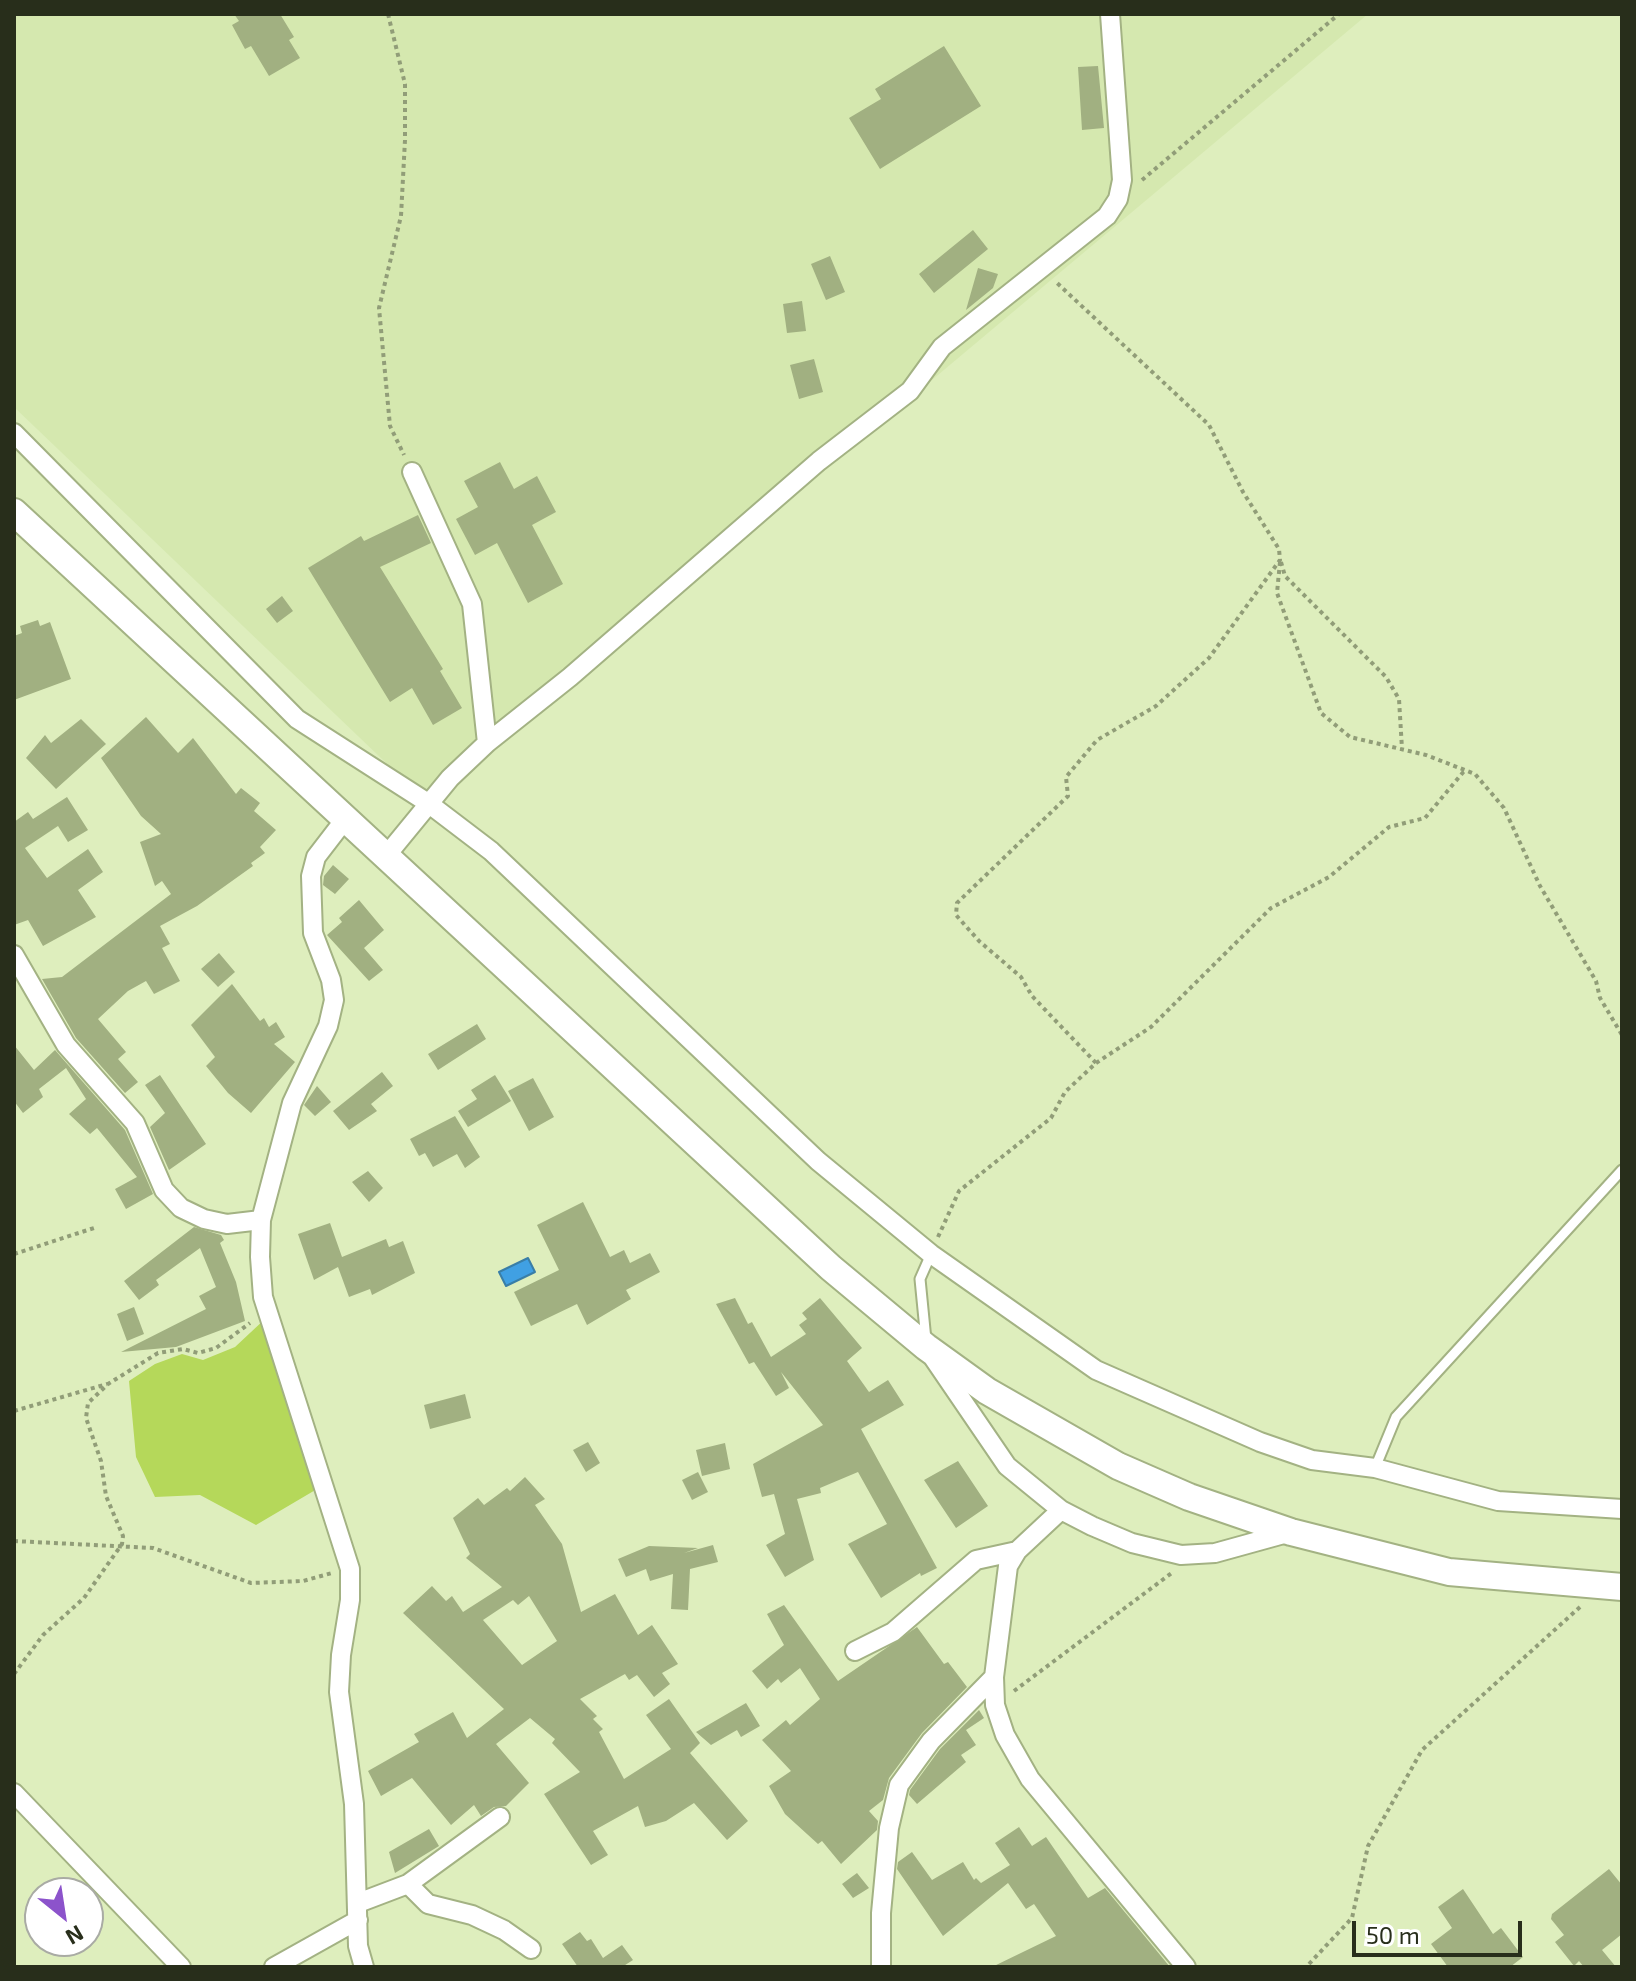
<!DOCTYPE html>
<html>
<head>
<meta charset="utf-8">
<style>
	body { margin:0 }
	#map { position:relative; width:1636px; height:1981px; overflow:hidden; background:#deeebd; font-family:"Exo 2",sans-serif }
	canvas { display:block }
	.frame { position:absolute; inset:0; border:16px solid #282e1b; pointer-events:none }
	.north { position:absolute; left:24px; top:1877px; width:80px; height:80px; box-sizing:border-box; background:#fff; border:2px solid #a9aba4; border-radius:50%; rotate:150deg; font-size:22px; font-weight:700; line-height:32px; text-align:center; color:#282e1b }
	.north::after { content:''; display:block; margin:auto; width:28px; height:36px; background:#8c53cb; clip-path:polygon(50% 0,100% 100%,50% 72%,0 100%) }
	.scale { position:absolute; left:1352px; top:1921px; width:170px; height:36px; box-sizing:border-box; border:4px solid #282e1b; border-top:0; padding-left:10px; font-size:24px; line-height:28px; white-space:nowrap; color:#282e1b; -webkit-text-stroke:6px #fff; paint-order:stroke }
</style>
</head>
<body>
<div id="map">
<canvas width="1636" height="1981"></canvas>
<div class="frame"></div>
<div class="north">N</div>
<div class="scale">50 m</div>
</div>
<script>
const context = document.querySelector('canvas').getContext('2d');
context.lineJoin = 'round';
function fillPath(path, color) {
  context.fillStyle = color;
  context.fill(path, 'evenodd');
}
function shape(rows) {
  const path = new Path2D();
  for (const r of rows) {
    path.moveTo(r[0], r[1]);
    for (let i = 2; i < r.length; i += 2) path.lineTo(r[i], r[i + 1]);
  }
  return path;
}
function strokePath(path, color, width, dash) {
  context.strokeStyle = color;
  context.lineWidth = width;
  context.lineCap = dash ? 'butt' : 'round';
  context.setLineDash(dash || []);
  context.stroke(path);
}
fillPath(shape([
	[14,14,1368,14,428,803,14,407]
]), '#d5e8af');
fillPath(shape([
	[266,1318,317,1489,256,1525,200,1495,155,1497,136,1457,129,1381,155,1364,182,1354,203,1360,235,1347]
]), '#b5d85a');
const water = shape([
	[528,1258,535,1272,506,1286,499,1272,528,1258]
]);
fillPath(water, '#40a0e3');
strokePath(water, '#397ea7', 2);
fillPath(shape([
	[234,14,280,14,294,37,289,40,300,58,269,76,251,46,245,49,232,25,239,21],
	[944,46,981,106,880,169,849,118,881,99,875,89],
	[1098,66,1104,128,1082,130,1078,67],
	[973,230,988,249,934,293,919,274],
	[830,256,845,292,826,300,811,264],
	[978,268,998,274,993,288,966,310],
	[802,301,806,331,787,333,783,304],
	[814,359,823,392,799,399,790,365],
	[500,462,514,489,537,476,556,512,532,525,563,584,528,603,497,543,475,555,456,519,478,507,464,481],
	[418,515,431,543,380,567,443,669,440,671,462,708,433,725,412,688,390,702,308,568,361,536,364,541],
	[282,596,293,611,277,623,266,609],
	[38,620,40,626,50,622,71,679,14,700,14,636,22,633,20,626],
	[146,717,178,753,193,738,236,794,241,788,260,803,254,811,276,830,260,847,265,853,251,863,253,866,197,906,160,926,170,944,162,948,180,981,154,994,146,981,128,991,98,1019,126,1052,118,1059,138,1082,125,1093,76,1038,42,979,62,977,171,894,162,881,155,886,140,842,161,834,141,816,101,758],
	[81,719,106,744,56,789,26,758,45,735,51,743],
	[67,797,88,830,68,842,58,826,25,848,47,878,88,849,103,872,78,890,96,917,43,946,28,920,14,925,14,822,28,812,33,819],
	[333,865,349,879,335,894,323,885,324,876],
	[359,900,384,930,364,948,383,970,369,981,327,935,342,922,339,918],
	[219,953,235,972,218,987,201,969],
	[232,984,260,1021,264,1018,269,1027,276,1022,285,1037,274,1044,295,1062,251,1113,228,1093,206,1066,215,1057,191,1025],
	[477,1024,486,1039,438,1070,428,1054],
	[14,1045,34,1070,55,1050,125,1130,153,1194,126,1209,115,1189,137,1177,97,1128,90,1134,69,1114,86,1099,66,1068,39,1089,43,1097,23,1113,14,1101],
	[382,1072,393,1086,371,1104,377,1111,349,1130,333,1111],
	[160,1075,206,1144,169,1170,150,1127,165,1113,145,1085],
	[495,1075,511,1101,468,1127,458,1111,477,1099,471,1090],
	[533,1078,554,1117,529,1131,508,1091],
	[317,1086,331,1102,315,1116,304,1105],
	[455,1116,480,1157,465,1168,457,1154,433,1167,425,1153,419,1156,410,1139],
	[368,1171,383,1188,369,1202,352,1182],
	[583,1202,610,1257,624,1250,630,1263,650,1253,660,1272,626,1290,631,1299,587,1325,577,1304,531,1326,514,1292,559,1270,537,1225],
	[330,1223,342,1257,386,1239,389,1247,403,1241,415,1273,372,1295,370,1289,349,1297,338,1267,314,1280,298,1234],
	[194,1227,221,1235,224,1240,220,1243,236,1282,245,1321,176,1347,121,1352,206,1309,199,1296,216,1287,200,1248,156,1280,159,1285,139,1300,124,1281],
	[735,1298,748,1324,752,1322,771,1357,806,1334,799,1325,807,1319,802,1313,820,1298,862,1348,847,1361,869,1392,888,1380,904,1405,861,1429,937,1568,921,1576,920,1573,881,1598,848,1544,887,1524,858,1472,820,1488,821,1493,797,1499,814,1560,785,1577,766,1545,785,1534,774,1494,762,1497,753,1464,823,1425,781,1372,789,1388,776,1396,754,1362,749,1364,716,1304],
	[134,1307,144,1334,127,1341,117,1314],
	[465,1394,471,1418,430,1429,424,1405],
	[588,1442,600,1463,586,1472,573,1450],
	[725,1443,730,1469,702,1476,696,1450],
	[958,1461,988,1506,956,1528,924,1480],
	[698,1472,708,1492,692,1500,682,1480],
	[525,1477,545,1499,535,1505,562,1544,581,1612,615,1594,638,1635,652,1625,678,1664,662,1673,670,1684,654,1697,637,1675,629,1680,625,1674,580,1699,597,1716,593,1719,603,1729,599,1732,624,1779,671,1749,646,1715,669,1699,700,1743,690,1753,748,1821,727,1840,694,1803,666,1821,645,1827,638,1806,593,1831,608,1855,591,1865,544,1794,580,1772,552,1743,555,1739,530,1718,496,1744,529,1783,506,1806,494,1807,481,1816,474,1805,451,1825,412,1778,381,1796,368,1771,419,1742,414,1734,453,1712,467,1738,504,1709,403,1613,432,1586,446,1601,452,1596,463,1612,502,1587,466,1558,470,1554,453,1518,478,1498,484,1505,507,1488,510,1491],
	[529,1596,557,1641,522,1665,483,1620,513,1600,518,1605],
	[713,1545,718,1562,690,1569,688,1610,671,1609,673,1574,650,1581,646,1569,626,1577,618,1559,649,1546,698,1548,684,1553],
	[784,1605,838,1681,917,1627,944,1664,948,1662,967,1687,922,1733,889,1778,883,1800,869,1811,878,1821,877,1830,841,1864,822,1841,818,1844,785,1814,769,1786,791,1771,762,1740,786,1720,790,1725,820,1699,800,1668,781,1683,778,1679,767,1689,752,1671,784,1645,767,1614],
	[746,1703,760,1726,741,1737,737,1730,711,1745,696,1732],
	[979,1710,984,1718,966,1730,976,1745,961,1755,966,1762,917,1804,909,1795,910,1790,940,1749],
	[1019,1827,1032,1846,1046,1837,1088,1898,1105,1888,1170,1967,992,1967,1056,1936,1034,1904,1026,1909,1008,1883,943,1936,897,1869,898,1862,912,1852,932,1880,963,1862,974,1880,976,1878,981,1883,1010,1865,995,1843],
	[429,1829,439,1846,395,1873,389,1852],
	[1609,1869,1622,1885,1622,1934,1602,1950,1616,1967,1584,1967,1579,1961,1574,1966,1555,1942,1564,1935,1551,1919,1552,1914],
	[857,1873,869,1888,853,1898,842,1884],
	[1463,1889,1493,1934,1501,1928,1523,1957,1510,1967,1448,1967,1431,1944,1452,1928,1438,1907],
	[580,1932,587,1941,591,1939,603,1958,622,1945,633,1960,622,1967,578,1967,562,1944]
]), '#a1b081');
const lane = shape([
	[926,1340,920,1279,931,1254],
	[1375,1468,1396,1417,1622,1170]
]);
const street = shape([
	[14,433,297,719,428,803,491,851,818,1161,931,1254,1096,1370,1260,1442,1312,1460,1375,1468,1498,1501,1622,1509],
	[412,472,472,604,487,743],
	[346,818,316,857,311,876,313,933,331,980,334,1000,328,1026,292,1103,261,1220,260,1257,263,1297,350,1569,350,1600,341,1655,339,1692,354,1804,358,1946,364,1967],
	[386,856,450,778,487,743,570,677,819,461,910,391,942,347,1107,216,1118,199,1122,180,1110,14],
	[14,955,66,1045,135,1123,164,1190,181,1208,204,1219,227,1224,261,1220],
	[934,1359,1007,1466,1061,1510,1092,1526,1132,1543,1181,1555,1215,1553,1291,1532],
	[1061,1510,1017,1551,1008,1566,994,1677,995,1705,1005,1735,1030,1779,1186,1967],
	[855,1651,893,1632,976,1560,1017,1551],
	[14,1793,181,1967],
	[408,1884,428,1904,472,1915,504,1930,531,1949],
	[358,1903,408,1884,500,1817],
	[274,1967,358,1920],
	[881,1967,881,1913,889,1828,899,1785,931,1741,994,1677]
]);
const secondary = shape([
	[14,512,831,1268,926,1347,987,1391,1118,1466,1189,1497,1291,1532,1449,1572,1622,1587]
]);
strokePath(lane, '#a3b283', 13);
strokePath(street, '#a3b283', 22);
strokePath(secondary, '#a3b283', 30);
strokePath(shape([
	[388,14,405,84,405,140,401,216,379,308,390,426,404,455],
	[1142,180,1339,14],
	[1280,562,1277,593,1321,713,1350,737,1426,755,1475,774,1504,808,1540,886,1596,981,1600,998,1622,1035],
	[1281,562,1285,576,1386,677,1399,699,1402,749],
	[1096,1063,1151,1027,1271,908,1329,877,1389,827,1425,818,1465,770],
	[938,1237,959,1191,1051,1118,1065,1092,1096,1063,1032,996,1021,977,979,941,956,915,957,903,1068,796,1066,777,1097,740,1156,706,1209,658,1280,560,1279,549,1243,492,1209,425,1056,282],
	[14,1254,94,1228],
	[14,1411,107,1384],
	[14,1541,153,1548,251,1583,303,1581,332,1573],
	[14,1674,43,1635,84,1598,122,1544,123,1536,106,1496,101,1461,86,1418,88,1403,108,1384,158,1353,183,1349,198,1353,216,1348,250,1323],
	[1014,1691,1173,1572],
	[1309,1964,1352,1918,1368,1846,1422,1750,1580,1607]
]), '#919d78', 4, [4, 4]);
strokePath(lane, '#fff', 9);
strokePath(street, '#fff', 18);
strokePath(secondary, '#fff', 26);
</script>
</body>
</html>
